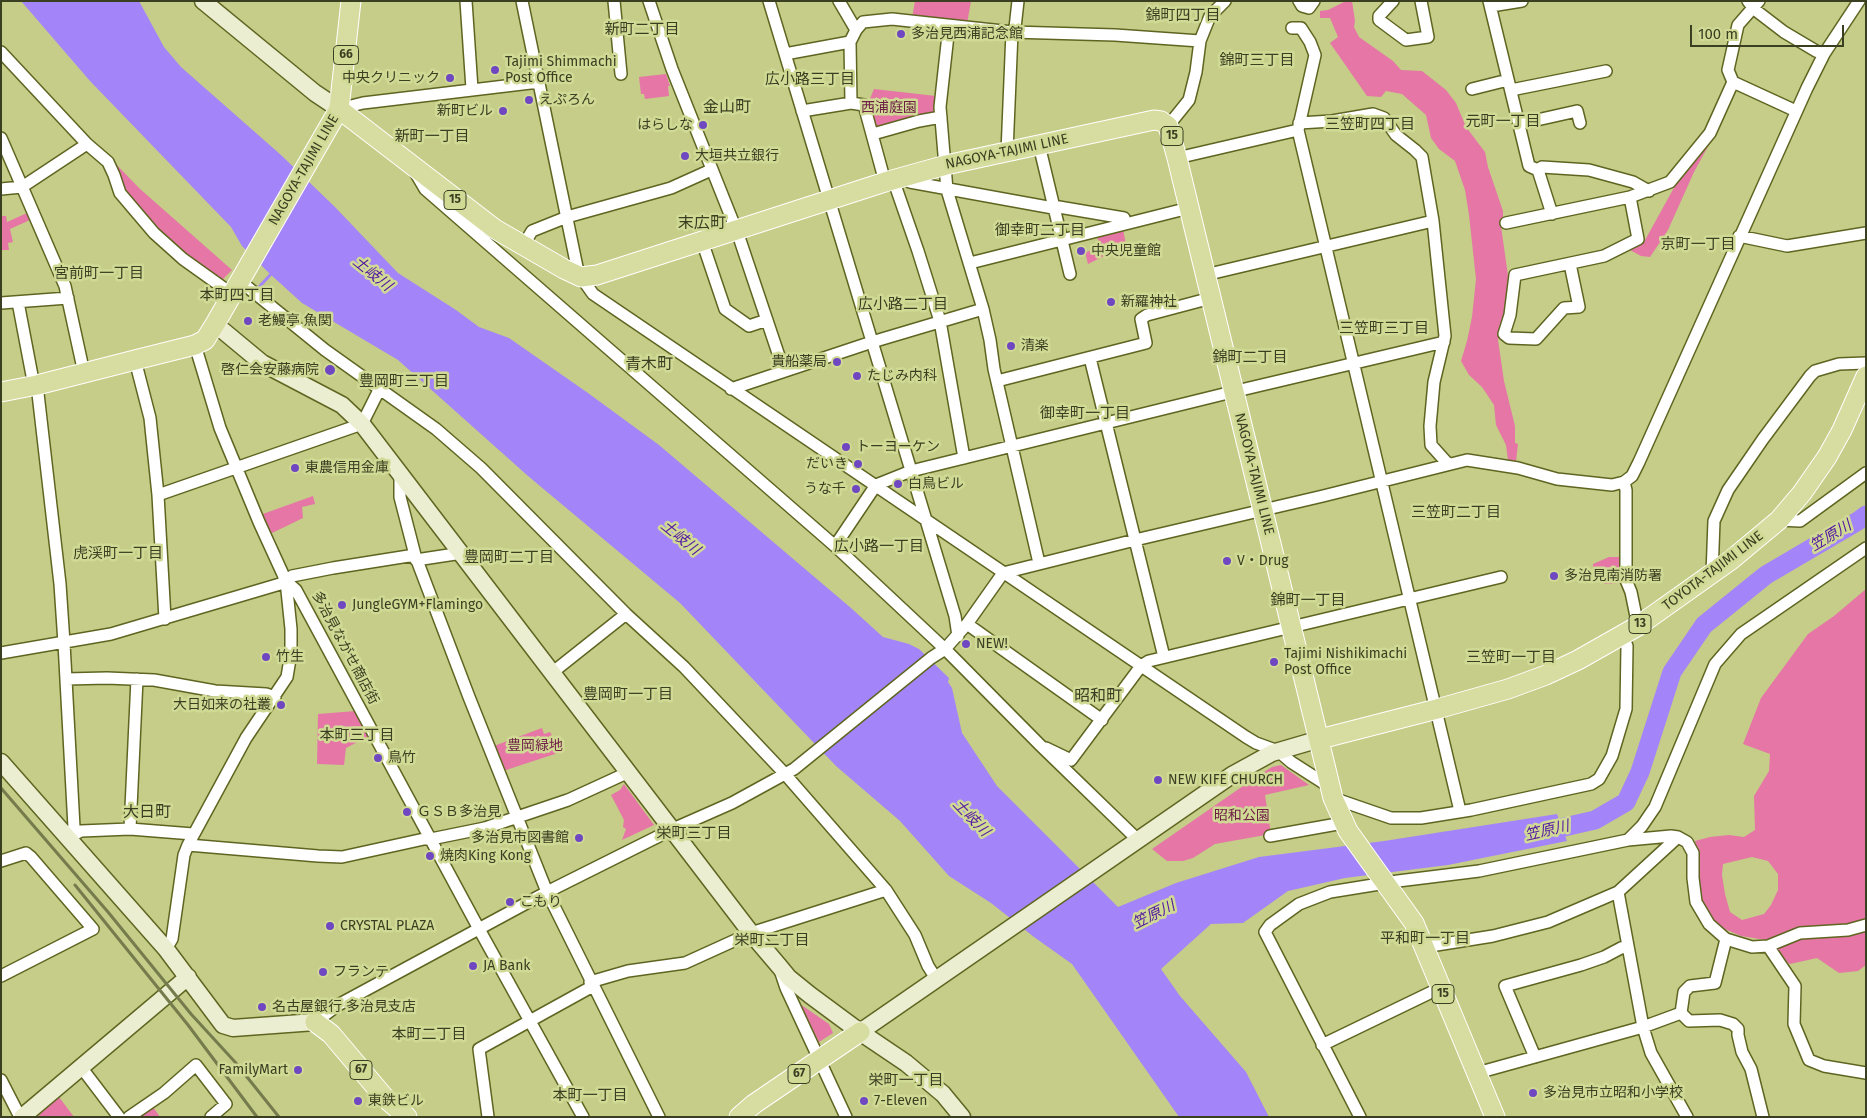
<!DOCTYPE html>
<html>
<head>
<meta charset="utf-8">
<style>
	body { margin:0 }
	#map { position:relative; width:1867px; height:1118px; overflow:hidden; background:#c5cd88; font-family:"Fira Sans",sans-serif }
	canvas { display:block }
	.frame { position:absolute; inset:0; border:2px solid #3b3f22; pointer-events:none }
	.scale { position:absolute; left:1690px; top:25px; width:154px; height:22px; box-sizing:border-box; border:2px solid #3b3f22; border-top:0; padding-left:6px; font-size:15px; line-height:18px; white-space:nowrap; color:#3b3f22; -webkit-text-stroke:4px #d1da95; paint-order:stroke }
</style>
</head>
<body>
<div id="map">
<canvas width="1867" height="1118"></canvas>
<div class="frame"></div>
<div class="scale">100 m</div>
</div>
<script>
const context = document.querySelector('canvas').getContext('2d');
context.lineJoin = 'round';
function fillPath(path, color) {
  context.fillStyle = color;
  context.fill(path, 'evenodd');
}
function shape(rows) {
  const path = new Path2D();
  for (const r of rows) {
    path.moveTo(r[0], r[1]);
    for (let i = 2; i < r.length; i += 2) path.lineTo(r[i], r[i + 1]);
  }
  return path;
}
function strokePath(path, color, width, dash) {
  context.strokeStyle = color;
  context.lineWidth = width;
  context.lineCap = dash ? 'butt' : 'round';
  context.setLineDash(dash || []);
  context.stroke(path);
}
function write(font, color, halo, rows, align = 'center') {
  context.font = font + ' "Fira Sans","Noto Sans JP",sans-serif';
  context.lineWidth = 5;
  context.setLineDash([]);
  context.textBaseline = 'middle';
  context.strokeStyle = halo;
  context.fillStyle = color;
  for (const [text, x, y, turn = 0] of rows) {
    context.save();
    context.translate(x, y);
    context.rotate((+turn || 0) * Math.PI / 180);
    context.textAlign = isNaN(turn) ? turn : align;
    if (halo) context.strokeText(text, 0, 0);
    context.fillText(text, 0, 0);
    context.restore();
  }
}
fillPath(shape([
	[915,1,971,1,967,24,912,18],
	[1346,1,1352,1,1355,21,1354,27,1359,37,1393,61,1401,70,1422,71,1446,90,1456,103,1466,127,1485,152,1488,167,1503,211,1503,218,1500,219,1508,276,1506,311,1498,340,1504,381,1515,426,1515,443,1518,444,1516,461,1508,460,1506,445,1496,425,1494,405,1482,387,1469,375,1461,361,1467,341,1472,317,1476,279,1469,215,1465,190,1455,161,1439,149,1431,138,1426,115,1402,94,1386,91,1381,97,1367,96,1330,43,1338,37,1330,18,1320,18,1320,11,1328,10],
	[666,74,670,86,668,86,669,96,645,99,644,94,641,94,639,77],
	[874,89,936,96,936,114,875,130,869,101],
	[1711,141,1694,172,1668,230,1650,257,1641,256,1630,250,1644,242,1681,175],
	[113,161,139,188,232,270,222,280,185,255,170,242,143,215,125,192],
	[27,213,30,220,10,229,13,242,8,243,9,250,1,250,1,216,6,216,7,222],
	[1123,229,1126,245,1088,264,1085,252,1100,249,1097,236],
	[313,496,315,504,302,507,303,518,270,534,260,515],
	[1609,557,1620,557,1620,583,1605,584,1593,578,1593,564],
	[1866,589,1866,965,1858,971,1839,973,1817,958,1790,964,1780,957,1772,941,1741,936,1720,927,1706,913,1696,881,1699,857,1695,841,1710,837,1729,835,1744,837,1755,830,1754,796,1769,771,1770,754,1743,744,1761,698,1808,634,1834,616],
	[1752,857,1768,861,1778,874,1778,890,1771,905,1764,914,1742,920,1730,912,1725,894,1722,875,1723,864],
	[356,711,369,736,346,748,344,765,317,764,318,714],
	[542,728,544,734,550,732,561,752,503,771,494,746],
	[1281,765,1309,785,1265,795,1271,834,1215,844,1193,858,1183,861,1167,861,1152,849,1256,777,1272,767],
	[624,784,654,825,622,840,626,829,623,827,624,820,611,795,620,790],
	[800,1004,829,1024,833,1033,819,1042],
	[59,1097,74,1117,38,1117,41,1113],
	[153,1107,160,1117,139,1117]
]), '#e576a6');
fillPath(shape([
	[21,1,139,1,164,47,181,67,281,155,335,207,398,273,456,310,479,327,509,338,588,393,659,445,851,608,883,637,909,644,919,649,949,678,948,682,952,688,962,733,997,786,1118,907,1176,883,1259,857,1384,841,1557,814,1567,841,1448,865,1345,878,1288,891,1243,923,1211,924,1161,969,1180,996,1246,1072,1269,1117,1179,1117,1072,964,1034,937,991,903,949,876,900,821,836,766,680,603,528,476,398,360,302,303,270,274,242,246,231,227,90,81]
]), '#a485f9');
strokePath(shape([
	[259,287,272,273]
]), '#a485f9', 3);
strokePath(shape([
	[1538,833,1595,820,1626,802,1640,772,1672,672,1704,625,1766,575,1858,521,1866,515]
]), '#a485f9', 19);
const street = shape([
	[466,1,472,89],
	[522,1,577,267,581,277,593,294,1246,737,1256,743,1278,751,1291,762,1330,787],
	[614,1,621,74],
	[649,1,672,69,739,237,784,371],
	[769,1,955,616,958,636],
	[839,1,856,30],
	[1299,1,1302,6,1309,8,1314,1],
	[1393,1,1379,16,1379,20,1406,40,1428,37,1421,1],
	[1489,1,1529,166,1538,170,1552,214],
	[1748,1,1754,9,1784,32,1816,51,1824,54],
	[1491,6,1522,1],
	[949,26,940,107,947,190,983,309,990,340,994,369,1039,563],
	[1292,28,1301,28,1310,42,1315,55,1298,130,1460,811],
	[850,42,851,103],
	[1,52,87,144,108,162,114,175,120,193,154,233,183,259,232,294],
	[785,54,850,42,856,30,863,22,892,19,1012,32,1115,35,1200,41],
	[1733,82,1796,111],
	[1472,89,1508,80],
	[1511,90,1606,71],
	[339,109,363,103,539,82],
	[802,111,851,103,864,105,885,182],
	[1299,123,1332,121,1373,114,1384,118,1396,135,1415,150,1422,157,1433,221,1445,336,1434,382,1430,426,1431,445,1448,464],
	[1519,124,1577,111,1580,123],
	[1168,126,1189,100,1196,72,1200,41,1210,16,1225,1],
	[873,134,919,121,941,117],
	[1,138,65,286,84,373],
	[1039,145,1070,274],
	[1007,152,1012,32,1015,28,1018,1],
	[1177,158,1298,130],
	[1538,170,1542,167,1589,170,1633,182,1649,191],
	[415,172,425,189,835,546,945,649,1040,745,1138,840],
	[893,179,918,251,940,321,964,458],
	[910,182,1053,208],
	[1,189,22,187,87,144],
	[1053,206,1124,218],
	[1506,223,1630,197,1670,182,1710,133,1733,82,1728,70,1738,25,1759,1],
	[1739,236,1787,246,1866,233],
	[702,241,725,309,749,326,767,320],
	[523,246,532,231,567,217,671,188,711,170],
	[970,263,1189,208],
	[1570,264,1579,307,1564,308,1536,339,1509,338,1504,334,1510,315,1515,275,1604,256,1638,239,1630,197],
	[1205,275,1433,221],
	[240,281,325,350,436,429,481,468,626,614,684,667,785,774,886,890,915,935,928,966,937,980],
	[18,302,34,386],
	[1,303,68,298],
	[195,345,220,428,259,522,286,581,296,590,479,929,583,1117],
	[1090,358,1164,657],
	[135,360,150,418,158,495,165,619],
	[997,381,1146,343,1141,319,1147,315,1211,298],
	[37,385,60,584,64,643,74,827,67,838],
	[731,389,872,342,983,309],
	[400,472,400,497,415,555,469,697,547,892,659,1117],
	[1624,482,1626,490,1626,580,1631,592,1638,626],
	[158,495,362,424,380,388],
	[1779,520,1800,521,1866,473],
	[835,546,876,485,911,471,1228,393,1444,342],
	[416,560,462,553],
	[1712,574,1714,521,1728,490,1763,439,1810,376,1815,371,1839,364,1866,363],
	[967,624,1102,720],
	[1,653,111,634,280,584,292,576,333,568,415,555],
	[553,672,626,614],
	[66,679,107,678,154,680,215,691,266,694,275,697],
	[1046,748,1071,760,1141,666,1149,661,1501,577],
	[1333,798,1391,818,1421,818,1471,810,1591,784,1599,779,1612,756,1626,709,1627,646,1622,635],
	[130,829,137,679],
	[1270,836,1343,823],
	[69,837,81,831,130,829,193,834],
	[1628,840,1671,836,1678,837,1687,842,1693,853,1693,878,1696,902,1709,924,1726,939,1752,947,1768,946,1800,933,1848,930,1866,925],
	[188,845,318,856,342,857,424,839,431,839,485,828,568,800,629,772],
	[1,861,26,853,31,857,93,929,1,976],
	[1618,892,1643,1027,1651,1053,1687,1117],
	[1768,946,1795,986,1794,1024,1809,1060,1824,1066,1866,1073],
	[1424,947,1493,936,1548,922,1618,892,1678,837],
	[166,949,172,939,184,855,188,845,246,738,287,677,291,653,291,629,286,581],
	[780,970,786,988,846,1117],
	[590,982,628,971,685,963,751,933,886,890],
	[1681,1013,1684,992,1690,986,1715,983,1726,939],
	[315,1022,338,1005,547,892,673,829,732,803,794,769,931,658,945,649,967,624,1003,573,1135,540,1323,496,1467,460,1518,468,1557,479,1612,485,1624,482,1632,476,1639,462,1807,88,1824,54,1859,1],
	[1322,1045,1440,988],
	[1535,1057,1505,986,1581,965,1604,957,1621,948,1627,947],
	[81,1067,119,1117],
	[1477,1073,1643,1027,1681,1013,1689,1021,1720,1020,1733,1024,1738,1029,1738,1035,1742,1052,1751,1069,1763,1117],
	[1,1080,20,1117],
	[129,1117,164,1093,196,1065,226,1104,211,1117],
	[488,1117,479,1049,593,986],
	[1360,1117,1265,932,1270,925,1299,904,1330,892,1398,881,1479,871,1628,840,1642,826,1655,807,1715,664,1741,634,1866,548]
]);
const secondary = shape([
	[203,1,315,93,339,109],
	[215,324,262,363,342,405,362,424,751,933,779,966,789,978,810,995,860,1032,906,1063,943,1094,962,1117],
	[1,762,166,949,223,1025,233,1028,315,1022],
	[860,1032,1232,775,1272,753,1320,739],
	[22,1117,188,977]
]);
const primary = shape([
	[339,109,495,229,564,269,581,277,597,275,885,182,946,165,1154,120,1161,121,1168,126,1177,158,1333,798,1348,831,1414,923,1495,1117],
	[1,392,37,385,135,360,195,345,205,340,215,324,339,109,351,1],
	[1320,739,1437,709,1508,689,1546,675,1578,660,1638,626,1731,560,1779,520,1802,493,1827,457,1842,430,1866,376],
	[315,1022,331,1034,385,1098,407,1117],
	[739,1117,754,1104,860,1032]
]);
strokePath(street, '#5f6521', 14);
strokePath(secondary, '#5f6521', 19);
strokePath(primary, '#fff', 21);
strokePath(street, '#fff', 11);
strokePath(secondary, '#ebeed0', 16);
strokePath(primary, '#d7dda0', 19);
strokePath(shape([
	[1,788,108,912,191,1014,235,1062,279,1117],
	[75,885,188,1025,257,1117]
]), '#767b4d', 3);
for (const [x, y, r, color] of [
	[901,34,5,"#6f48c1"],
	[495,70,5,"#6f48c1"],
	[450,78,5,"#6f48c1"],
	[529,100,5,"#6f48c1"],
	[503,111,5,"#6f48c1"],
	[703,125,5,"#6f48c1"],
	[685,156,5,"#6f48c1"],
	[1081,251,5,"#6f48c1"],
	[1111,302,5,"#6f48c1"],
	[248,321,5,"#6f48c1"],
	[1011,346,5,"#6f48c1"],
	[837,362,5,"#6f48c1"],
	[330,370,6,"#6f48c1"],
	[857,376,5,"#6f48c1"],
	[846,447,5,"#6f48c1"],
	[858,464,5,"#6f48c1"],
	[295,468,5,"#6f48c1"],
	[898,484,5,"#6f48c1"],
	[856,489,5,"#6f48c1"],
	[1227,561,5,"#6f48c1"],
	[1554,576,5,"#6f48c1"],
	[342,605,5,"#6f48c1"],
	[966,644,5,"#6f48c1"],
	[266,657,5,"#6f48c1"],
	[1274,662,5,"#6f48c1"],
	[281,705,5,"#6f48c1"],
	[378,758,5,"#6f48c1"],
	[1158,780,5,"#6f48c1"],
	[407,812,5,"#6f48c1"],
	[579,838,5,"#6f48c1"],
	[430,856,5,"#6f48c1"],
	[510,902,5,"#6f48c1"],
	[330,926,5,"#6f48c1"],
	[473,966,5,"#6f48c1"],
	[323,972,5,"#6f48c1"],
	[262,1007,5,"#6f48c1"],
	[298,1070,5,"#6f48c1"],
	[1533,1093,5,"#6f48c1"],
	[358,1101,5,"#6f48c1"],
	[864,1101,5,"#6f48c1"]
]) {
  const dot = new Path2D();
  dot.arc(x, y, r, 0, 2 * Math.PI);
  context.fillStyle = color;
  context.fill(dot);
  strokePath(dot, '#d1da95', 2);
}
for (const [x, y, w] of [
	[346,55,25],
	[1172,136,22],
	[455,200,22],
	[1640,624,22],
	[1443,994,22],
	[361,1070,22],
	[799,1074,22]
]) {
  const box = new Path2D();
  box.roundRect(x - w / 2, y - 9.5, w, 19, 4);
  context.fillStyle = '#d1da95';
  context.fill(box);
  strokePath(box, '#3b3f22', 1);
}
write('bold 12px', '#3b3f22', null, [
	["66",346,55],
	["15",1172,136],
	["15",455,200],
	["13",1640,624],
	["15",1443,994],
	["67",361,1070],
	["67",799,1074]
]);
write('14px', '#3b3f22', '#d1da95', [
	["多治見西浦記念館",911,34],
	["Tajimi Shimmachi",505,62],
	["Post Office",505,78],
	["中央クリニック",440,78,"right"],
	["えぷろん",539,100],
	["新町ビル",493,111,"right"],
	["はらしな",693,125,"right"],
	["大垣共立銀行",695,156],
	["中央児童館",1091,251],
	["新羅神社",1121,302],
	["老鰻亭 魚関",258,321],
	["清楽",1021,346],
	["貴船薬局",827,362,"right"],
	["啓仁会安藤病院",319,370,"right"],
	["たじみ内科",867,376],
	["トーヨーケン",856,447],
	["だいき",848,464,"right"],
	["東農信用金庫",305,468],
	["白鳥ビル",908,484],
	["うな千",846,489,"right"],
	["V・Drug",1237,561],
	["多治見南消防署",1564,576],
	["JungleGYM+Flamingo",352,605],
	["NEW!",976,644],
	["Tajimi Nishikimachi",1284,654],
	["Post Office",1284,670],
	["竹生",276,657],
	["大日如来の社叢",271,705,"right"],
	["鳥竹",388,758],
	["NEW KIFE CHURCH",1168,780],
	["ＧＳＢ多治見",417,812],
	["多治見市図書館",569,838,"right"],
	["焼肉King Kong",440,856],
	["こもり",520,902],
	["CRYSTAL PLAZA",340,926],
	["JA Bank",483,966],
	["フランテ",333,972],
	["名古屋銀行 多治見支店",272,1007],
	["FamilyMart",288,1070,"right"],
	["多治見市立昭和小学校",1543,1093],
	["東鉄ビル",368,1101],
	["7-Eleven",874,1101]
], 'left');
write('14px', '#6d1e45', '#d1da95', [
	["西浦庭園",889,108],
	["豊岡緑地",535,746],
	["昭和公園",1242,816]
]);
write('14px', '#3b3f22', '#d1da95', [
	["NAGOYA-TAJIMI LINE",1007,152,-12],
	["NAGOYA-TAJIMI LINE",304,170,-60],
	["NAGOYA-TAJIMI LINE",1254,474,76],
	["TOYOTA-TAJIMI LINE",1713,571,-37],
	["多治見ながせ商店街",345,648,62]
]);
write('15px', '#3b3f22', '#d1da95', [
	["錦町四丁目",1183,16],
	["新町二丁目",642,30],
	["錦町三丁目",1257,61],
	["広小路三丁目",810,80],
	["元町一丁目",1503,122],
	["三笠町四丁目",1370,125],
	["新町一丁目",432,137],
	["御幸町二丁目",1040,231],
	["京町一丁目",1698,245],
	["宮前町一丁目",99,274],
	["本町四丁目",237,296],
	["広小路二丁目",903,305],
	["三笠町三丁目",1384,329],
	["錦町二丁目",1250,358],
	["豊岡町三丁目",404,382],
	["御幸町一丁目",1085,414],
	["三笠町二丁目",1456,513],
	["広小路一丁目",879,547],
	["虎渓町一丁目",118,554],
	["豊岡町二丁目",509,558],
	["錦町一丁目",1308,601],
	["三笠町一丁目",1511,658],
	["豊岡町一丁目",628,695],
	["本町三丁目",357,736],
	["栄町三丁目",694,834],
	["平和町一丁目",1425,939],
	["栄町二丁目",772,941],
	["本町二丁目",429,1035],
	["栄町一丁目",906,1081],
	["本町一丁目",590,1096]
]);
write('italic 15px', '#5217a2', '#d1da95', [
	["土岐川",372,274,39],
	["笠原川",1831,536,-31],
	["土岐川",680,538,39],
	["土岐川",971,818,46],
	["笠原川",1547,831,-13],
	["笠原川",1154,915,-26]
]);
write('16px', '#3b3f22', '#d1da95', [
	["金山町",727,108],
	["末広町",702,224],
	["青木町",649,365],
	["昭和町",1098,697],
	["大日町",147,813]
]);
</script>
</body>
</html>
